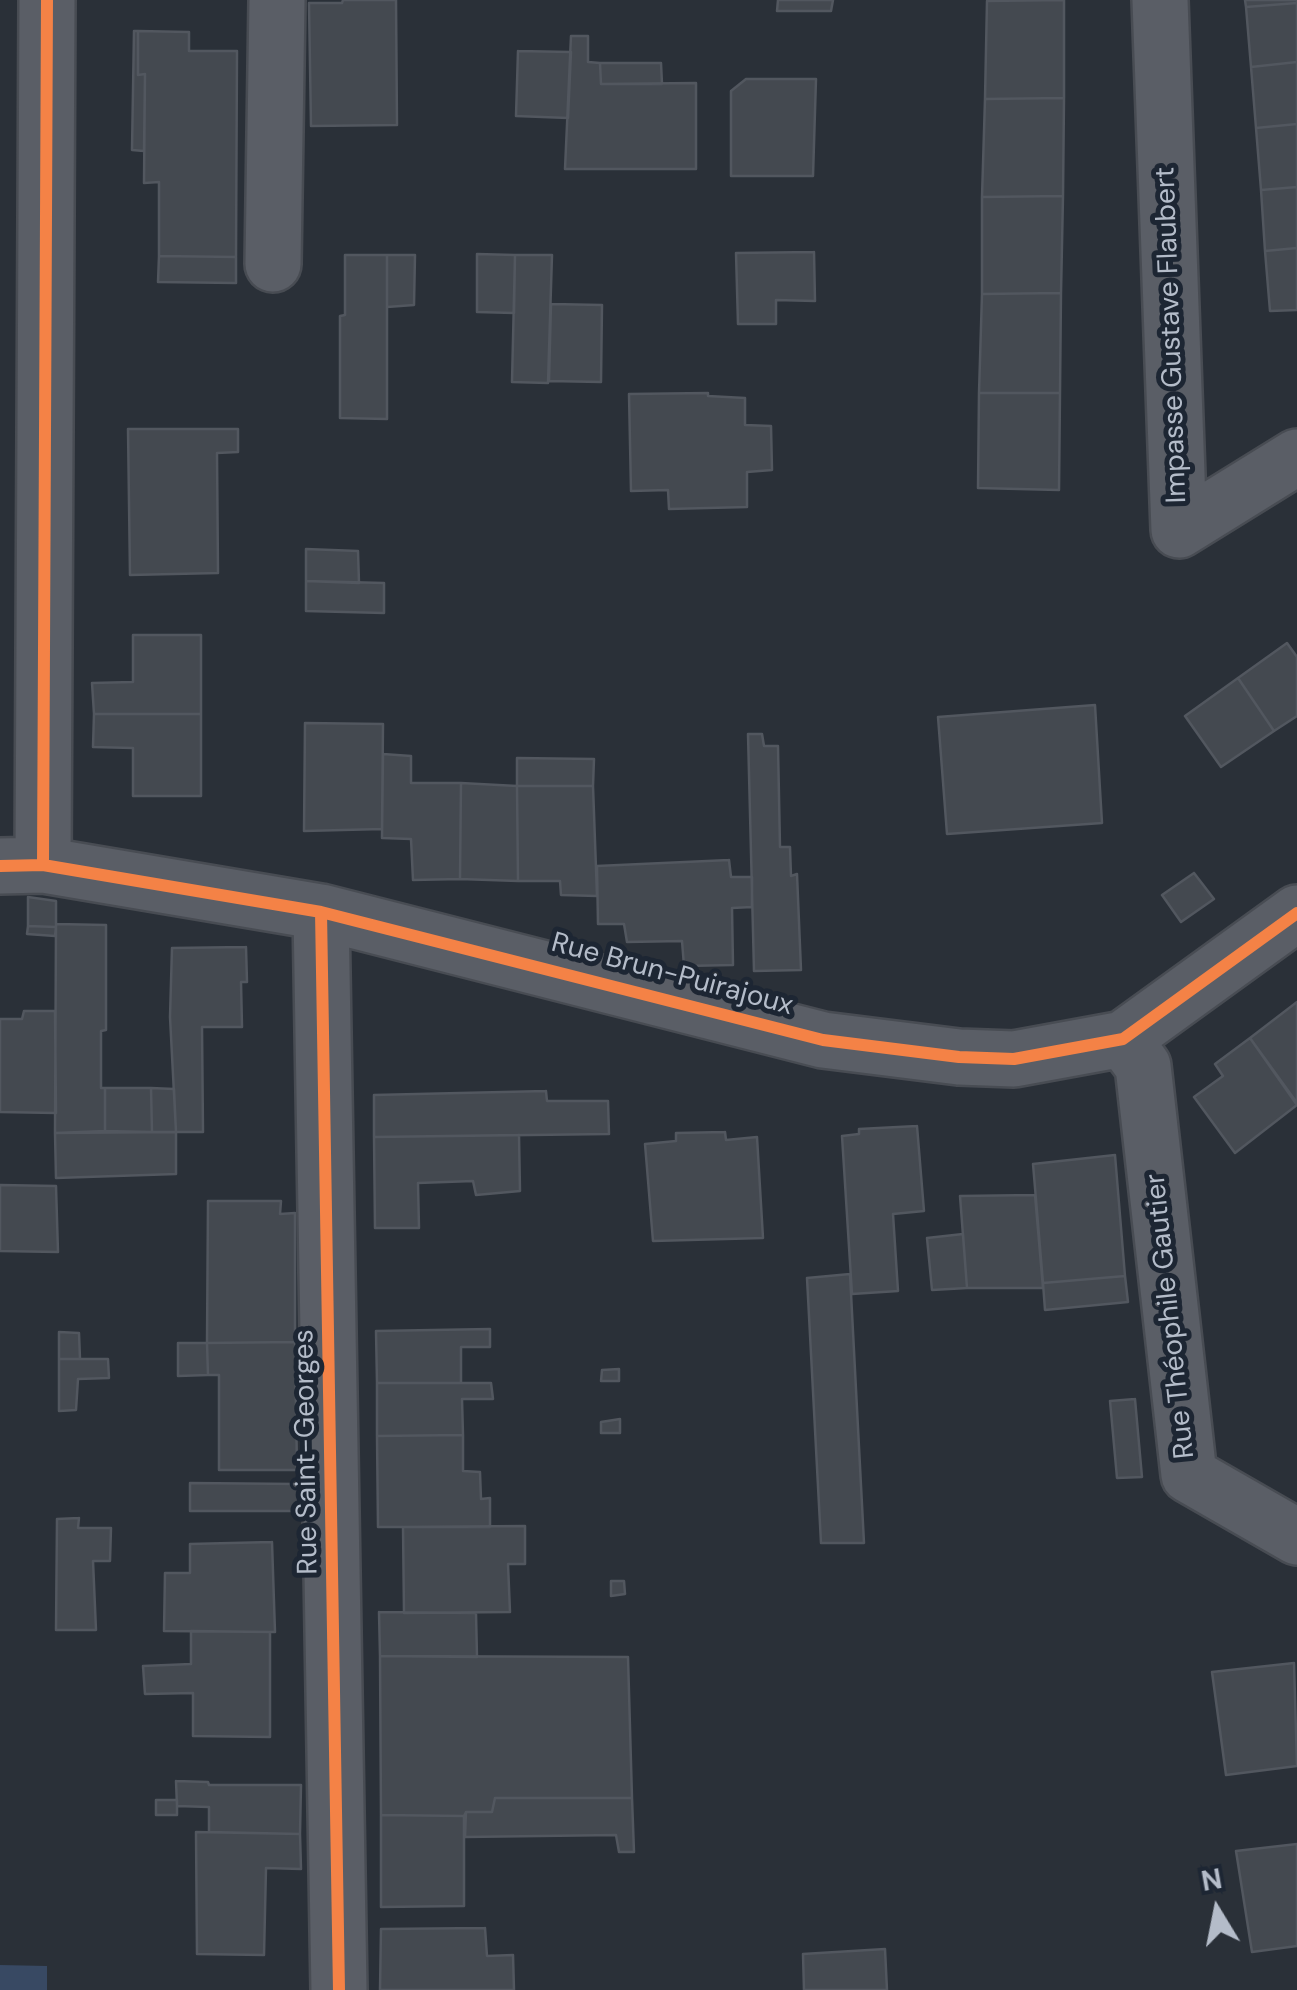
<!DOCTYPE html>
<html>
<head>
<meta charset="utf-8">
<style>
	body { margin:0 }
	#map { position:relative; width:1297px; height:1990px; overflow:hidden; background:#2a3038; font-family:"DM Sans",sans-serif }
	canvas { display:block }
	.north { position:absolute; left:1167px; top:1860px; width:100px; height:100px; -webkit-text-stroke:8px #1d2633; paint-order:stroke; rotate:350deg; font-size:28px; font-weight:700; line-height:40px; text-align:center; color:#b4bcc9 }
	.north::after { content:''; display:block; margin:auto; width:35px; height:45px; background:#b4bcc9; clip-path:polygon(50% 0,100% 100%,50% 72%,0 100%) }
</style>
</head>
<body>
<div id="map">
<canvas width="1297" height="1990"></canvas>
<div class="north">N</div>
</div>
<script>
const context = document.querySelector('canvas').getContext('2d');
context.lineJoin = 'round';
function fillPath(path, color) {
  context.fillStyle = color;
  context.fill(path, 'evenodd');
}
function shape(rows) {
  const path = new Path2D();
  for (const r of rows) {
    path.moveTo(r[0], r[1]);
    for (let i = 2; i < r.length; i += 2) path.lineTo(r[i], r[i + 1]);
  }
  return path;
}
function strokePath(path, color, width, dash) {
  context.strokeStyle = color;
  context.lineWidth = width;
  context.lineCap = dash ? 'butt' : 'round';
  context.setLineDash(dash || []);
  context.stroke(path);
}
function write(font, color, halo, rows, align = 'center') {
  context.font = font + ' "DM Sans",sans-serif';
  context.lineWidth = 10;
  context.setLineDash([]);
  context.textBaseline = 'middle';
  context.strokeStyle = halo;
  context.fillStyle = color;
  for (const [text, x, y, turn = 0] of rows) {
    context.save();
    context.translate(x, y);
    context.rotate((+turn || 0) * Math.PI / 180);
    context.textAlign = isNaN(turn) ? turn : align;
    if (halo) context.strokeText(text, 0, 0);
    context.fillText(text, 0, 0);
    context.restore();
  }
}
fillPath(shape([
	[0,1965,47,1966,47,1990,0,1990]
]), '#384963');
const building = shape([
	[343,0,396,0,397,125,311,126,309,3,342,3,343,0],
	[778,0,833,0,831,11,777,11,778,0],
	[1064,0,1064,98,985,99,987,1,1064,0],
	[1245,0,1297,0,1297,3,1246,7,1245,0],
	[1297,3,1297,62,1251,67,1246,7,1297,3],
	[134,31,138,31,138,75,145,74,144,151,132,150,134,31],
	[138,31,189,32,189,51,237,51,236,257,159,256,159,182,144,183,145,74,138,75,138,31],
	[571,36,588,36,588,62,600,63,601,84,696,83,696,169,565,169,571,36],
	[518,51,571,52,568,118,516,116,518,51],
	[1297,62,1297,124,1256,128,1251,67,1297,62],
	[600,63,661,63,662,84,601,84,600,63],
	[746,79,816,79,813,176,731,176,731,91,746,79],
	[1064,98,1063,196,982,197,985,99,1064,98],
	[1297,124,1297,187,1261,190,1256,128,1297,124],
	[1297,187,1297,248,1265,251,1261,190,1297,187],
	[1063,196,1061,293,982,294,982,197,1063,196],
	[1297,248,1297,310,1270,311,1265,251,1297,248],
	[814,252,815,301,776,300,776,324,738,324,736,253,814,252],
	[477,254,515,255,514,313,477,312,477,254],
	[345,255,387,255,387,419,340,418,340,316,345,315,345,255],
	[387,255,415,255,414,305,387,307,387,255],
	[515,255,552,255,548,383,512,382,515,255],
	[159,256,236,257,236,283,158,282,159,256],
	[1061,293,1060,393,979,393,982,294,1061,293],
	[551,304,602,305,601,382,549,381,551,304],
	[708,393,708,396,745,398,745,425,771,426,772,470,747,472,747,507,669,509,668,490,631,491,629,394,708,393],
	[979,393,1060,393,1059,490,978,488,979,393],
	[128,429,238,429,238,452,217,453,218,573,130,575,128,429],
	[306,549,358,551,359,583,306,581,306,549],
	[306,581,384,583,384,613,306,611,306,581],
	[133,635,201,635,201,714,94,714,92,683,133,682,133,635],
	[1287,643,1297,657,1297,716,1274,731,1238,678,1287,643],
	[1238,678,1274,731,1221,767,1185,716,1238,678],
	[1095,705,1102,823,947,834,938,717,1095,705],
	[94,714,201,714,201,796,133,796,133,748,93,747,94,714],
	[305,723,383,724,382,829,304,831,305,723],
	[748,734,762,734,764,746,778,746,780,847,790,847,791,876,797,874,801,970,754,971,748,734],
	[383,754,411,756,411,783,461,783,460,879,413,880,411,839,382,838,383,754],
	[517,758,594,759,593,786,517,786,517,758],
	[461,783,517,786,518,881,460,879,461,783],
	[517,786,593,786,597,896,561,895,560,881,518,881,517,786],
	[729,860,731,877,752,877,752,907,732,908,733,965,684,966,682,941,627,942,624,924,598,924,597,866,729,860],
	[1194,873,1214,899,1181,922,1162,895,1194,873],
	[28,897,56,901,56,927,28,926,28,897],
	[56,924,106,925,106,1030,101,1031,101,1088,105,1088,105,1131,55,1133,56,924],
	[28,926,56,927,55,936,27,934,28,926],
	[246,947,247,982,241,982,242,1027,202,1027,203,1132,176,1132,170,1017,172,948,246,947],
	[1297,1002,1297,1103,1250,1038,1297,1002],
	[24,1011,55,1011,56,1113,0,1112,0,1019,22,1019,24,1011],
	[1250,1038,1297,1105,1235,1153,1194,1097,1223,1076,1215,1064,1250,1038],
	[105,1088,151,1088,152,1132,105,1131,105,1088],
	[151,1088,174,1089,176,1132,152,1132,151,1088],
	[546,1091,547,1101,608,1101,609,1134,374,1137,374,1095,546,1091],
	[917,1126,924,1211,893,1214,898,1291,852,1294,842,1136,859,1134,859,1129,917,1126],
	[176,1132,176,1174,56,1178,55,1133,176,1132],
	[725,1132,726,1140,757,1137,763,1238,653,1241,645,1144,676,1141,676,1133,725,1132],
	[519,1135,520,1191,476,1195,473,1181,418,1183,419,1228,375,1228,374,1137,519,1135],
	[1115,1155,1125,1276,1043,1283,1033,1164,1115,1155],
	[0,1185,56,1186,58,1252,0,1251,0,1185],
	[1035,1195,1043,1288,967,1288,960,1196,1035,1195],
	[208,1201,281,1201,280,1214,295,1213,295,1342,207,1343,208,1201],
	[963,1234,967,1288,932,1290,927,1238,963,1234],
	[850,1274,864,1543,821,1543,807,1278,850,1274],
	[1125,1276,1128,1302,1045,1310,1043,1283,1125,1276],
	[490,1329,490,1347,461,1347,461,1383,377,1383,376,1331,490,1329],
	[59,1332,79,1333,80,1359,59,1359,59,1332],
	[295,1342,297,1470,219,1470,219,1375,208,1375,207,1343,295,1342],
	[178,1343,207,1343,208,1375,178,1376,178,1343],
	[59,1359,108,1359,109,1378,78,1379,76,1410,59,1411,59,1359],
	[619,1369,619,1381,601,1381,602,1370,619,1369],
	[377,1383,491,1383,493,1399,462,1399,463,1435,377,1436,377,1383],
	[1135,1399,1142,1477,1117,1478,1110,1401,1135,1399],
	[620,1419,620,1433,601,1433,601,1422,620,1419],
	[463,1435,463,1471,480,1472,481,1499,490,1498,490,1527,378,1527,377,1436,463,1435],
	[190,1483,298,1484,298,1511,190,1511,190,1483],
	[79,1518,78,1528,111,1528,110,1561,93,1561,96,1630,56,1630,57,1519,79,1518],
	[525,1526,525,1564,508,1564,510,1612,404,1613,403,1527,525,1526],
	[272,1542,275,1632,164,1631,165,1573,190,1573,190,1544,272,1542],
	[611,1581,624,1581,625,1594,611,1596,611,1581],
	[379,1612,476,1613,477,1657,380,1656,379,1612],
	[191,1631,270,1632,270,1737,193,1736,193,1693,145,1694,143,1666,191,1664,191,1631],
	[380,1656,628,1657,632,1798,495,1798,492,1812,466,1812,464,1816,381,1815,380,1656],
	[1294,1663,1297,1766,1226,1775,1212,1672,1294,1663],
	[176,1781,208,1782,209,1785,301,1785,300,1834,209,1832,209,1807,177,1806,176,1781],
	[495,1798,632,1798,634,1852,619,1852,616,1835,465,1837,466,1812,492,1812,495,1798],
	[156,1800,177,1800,177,1815,156,1815,156,1800],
	[381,1815,464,1816,464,1906,381,1907,381,1815],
	[196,1832,300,1834,301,1869,266,1868,264,1955,197,1954,196,1832],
	[1297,1844,1297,1946,1252,1952,1236,1851,1297,1844],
	[485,1928,487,1956,513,1955,514,1990,380,1990,381,1929,485,1928],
	[885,1949,887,1990,804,1990,803,1954,885,1949]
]);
fillPath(building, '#444950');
strokePath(building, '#52575f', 2.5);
const street = shape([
	[1160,0,1179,530,1297,457],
	[273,264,277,0],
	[43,865,47,0],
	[0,866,43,865,321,912,823,1040,959,1057,1014,1059,1123,1039,1297,913],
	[321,912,339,1990],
	[1123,1039,1143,1066,1189,1475,1297,1537]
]);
strokePath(street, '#484c53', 60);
strokePath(street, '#5a5e66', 55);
strokePath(shape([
	[43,865,47,0],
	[0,866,43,865,321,912,823,1040,959,1057,1014,1059,1123,1039,1297,913],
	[321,912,339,1990]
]), '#f48246', 12);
write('28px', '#b4bcc9', '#1d2633', [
	["Impasse Gustave Flaubert",1172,335,-92],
	["Rue Brun-Puirajoux",672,975,15],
	["Rue Théophile Gautier",1171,1316,-96],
	["Rue Saint-Georges",307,1452,-91]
]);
</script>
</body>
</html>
